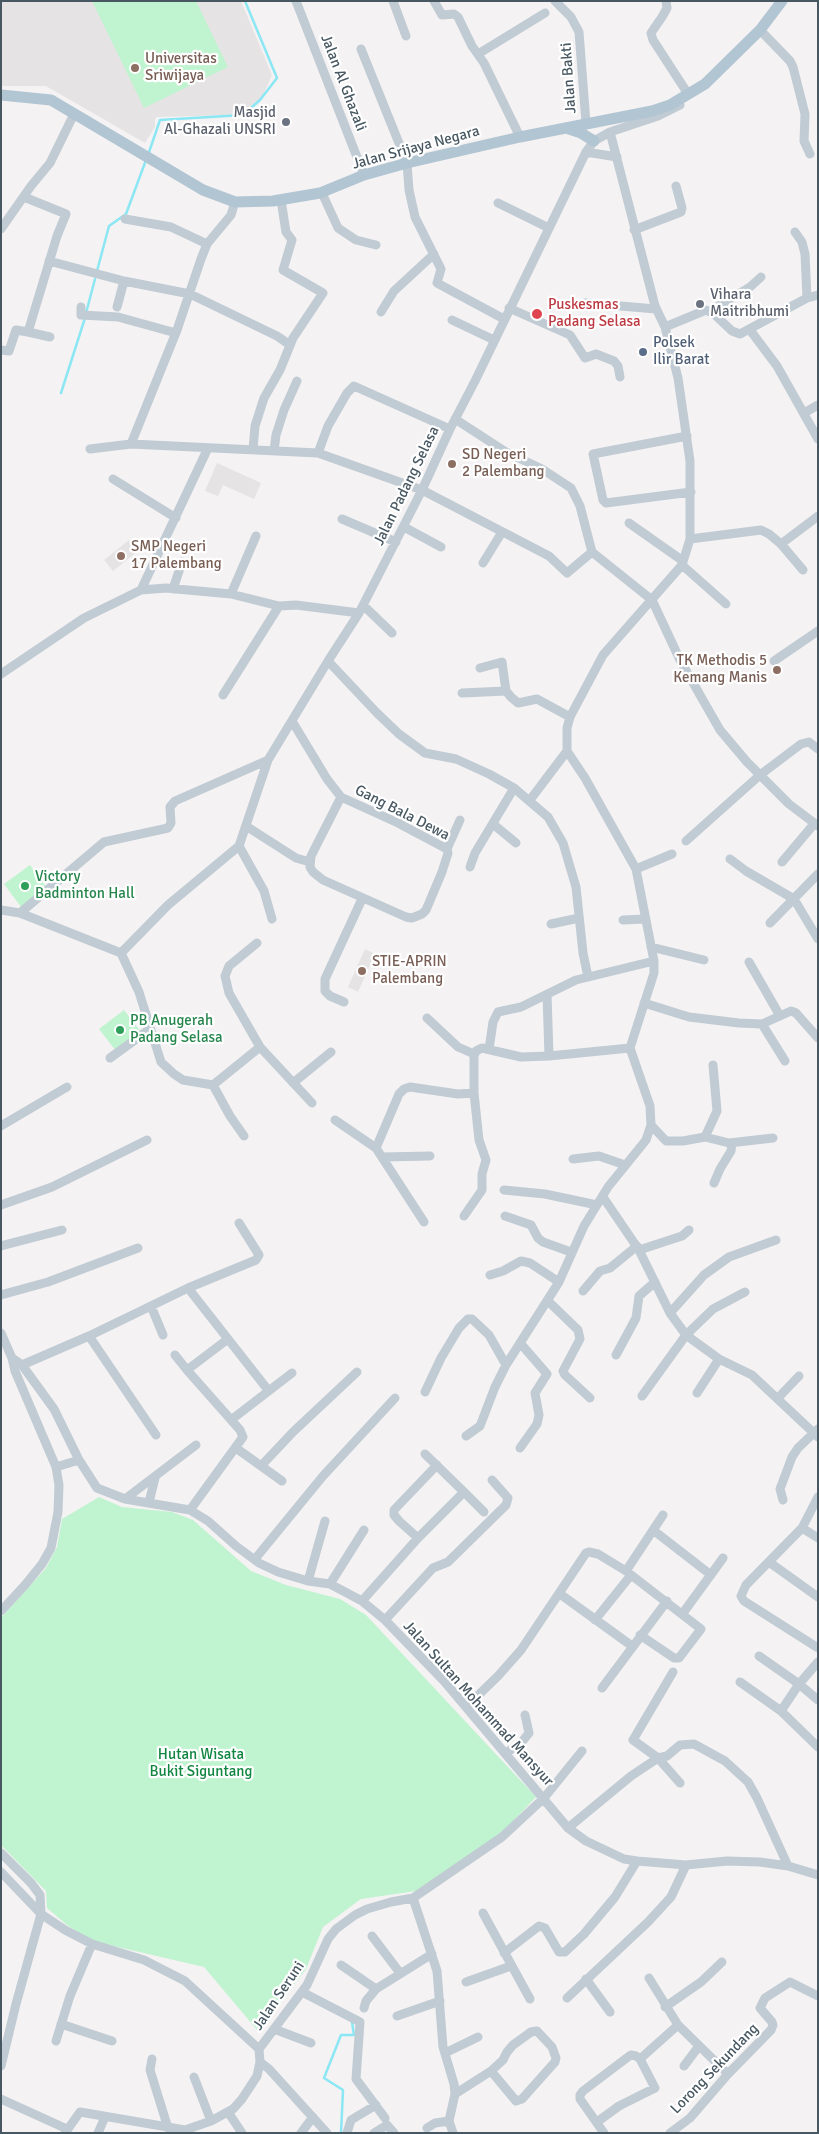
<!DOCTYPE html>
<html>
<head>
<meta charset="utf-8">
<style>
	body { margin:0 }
	#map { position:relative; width:819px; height:2134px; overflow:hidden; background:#f5f2f3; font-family:Signika,sans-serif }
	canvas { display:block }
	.frame { position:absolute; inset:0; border:2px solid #485862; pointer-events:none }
</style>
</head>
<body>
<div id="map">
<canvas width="819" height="2134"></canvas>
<div class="frame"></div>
</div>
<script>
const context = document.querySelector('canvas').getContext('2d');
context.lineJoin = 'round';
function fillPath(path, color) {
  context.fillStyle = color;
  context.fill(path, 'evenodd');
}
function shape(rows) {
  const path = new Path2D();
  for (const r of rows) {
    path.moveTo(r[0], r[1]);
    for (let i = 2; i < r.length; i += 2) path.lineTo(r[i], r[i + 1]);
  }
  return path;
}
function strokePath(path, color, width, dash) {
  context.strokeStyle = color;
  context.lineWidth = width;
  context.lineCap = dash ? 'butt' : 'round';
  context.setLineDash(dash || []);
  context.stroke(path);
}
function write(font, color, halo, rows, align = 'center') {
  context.font = font + ' Signika,sans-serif';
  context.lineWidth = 4.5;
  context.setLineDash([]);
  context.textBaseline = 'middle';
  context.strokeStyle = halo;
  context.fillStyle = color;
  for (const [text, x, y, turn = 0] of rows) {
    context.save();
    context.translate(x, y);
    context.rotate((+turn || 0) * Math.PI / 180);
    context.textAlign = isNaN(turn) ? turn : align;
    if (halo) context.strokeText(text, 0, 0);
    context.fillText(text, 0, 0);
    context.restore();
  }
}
fillPath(shape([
	[1,1,241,1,272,75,262,98,247,109,234,115,157,117,155,119,155,127,145,143,46,86,1,86],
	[217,463,261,483,254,499,223,485,218,496,205,491],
	[129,540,138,551,113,571,104,560],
	[365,949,375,954,358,992,348,987]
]), '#e6e3e5');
fillPath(shape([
	[92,1,196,1,228,67,144,108],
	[30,865,47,888,21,907,4,884],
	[124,1010,141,1032,116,1051,99,1029],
	[99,1497,122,1507,172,1512,193,1520,251,1571,286,1585,340,1599,366,1615,536,1797,494,1841,416,1891,361,1899,323,1927,306,1969,258,2031,204,1967,92,1941,67,1925,47,1908,46,1891,1,1845,1,1618,46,1568,57,1547,62,1519]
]), '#c0f3cf');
strokePath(shape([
	[148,155,160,120,243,115,260,100,277,78,245,1],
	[97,271,109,226,126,214,146,160],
	[86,313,95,279],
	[61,393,85,318],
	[341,2133,343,2090,324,2078,341,2035,354,2035,352,2022]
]), '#8ae7f3', 2.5);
strokePath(shape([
	[296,1,364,175],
	[393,1,406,36],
	[434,1,442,15,454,14,458,17,472,46,484,63,520,137],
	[555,1,571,17,579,32,586,123],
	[666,1,667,8,662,17,651,33,653,40,688,94],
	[760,30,790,61,793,67,805,114,804,141,810,154],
	[361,49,407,163,409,190,415,217,441,269,437,283,504,319],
	[478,54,545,13],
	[586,152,617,157],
	[322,193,338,228,356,240,376,245],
	[24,197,66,214,57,236,28,332,50,337],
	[235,202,231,215,207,244,201,259,177,330,131,444,318,453,422,490,549,556,567,573,592,552],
	[498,203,549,228],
	[125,219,171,227,207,244],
	[1,229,31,186,50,163,74,114],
	[634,230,681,212,682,208,676,186],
	[795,232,802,242,805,254,807,298],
	[49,261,124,281,190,294,277,336,290,345],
	[579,305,585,303,656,309],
	[81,307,81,315,118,317,176,333],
	[117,307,124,281],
	[509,308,570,335,585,358,596,354,614,361,618,366,620,377],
	[710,311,750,287,761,277],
	[381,312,394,291,434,254],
	[452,320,494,340],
	[665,327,706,310,714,314,732,331,740,334,807,298,818,295],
	[750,330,777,366,818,439],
	[1,350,9,351,16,330,28,332],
	[804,413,818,405],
	[455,419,506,452,542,469,571,488,580,506,592,552,652,600,680,660,720,730,747,762,789,804,818,826],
	[687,436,593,454,603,500,606,503,691,492],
	[90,449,131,444],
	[253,450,255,426,264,398,280,370,293,338,323,293,283,270,292,240,286,232,281,200],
	[274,451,276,435,284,410,297,381],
	[318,453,328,426,347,393,354,386,450,429],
	[113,479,176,518],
	[342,519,396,542],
	[629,523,683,561],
	[404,527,441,547],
	[690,539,761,530,769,534,781,544,803,570],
	[781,544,818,516],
	[483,563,502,532],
	[682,565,726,604],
	[173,589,182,562],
	[141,590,208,448],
	[231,594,256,536],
	[363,605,392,633],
	[328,661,377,713,399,734,425,753,456,759,489,774,514,788,548,817,563,843,576,887,583,953,588,977],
	[774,661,818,631],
	[480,668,502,662,506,691,511,697,518,703,537,699,570,717],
	[1,674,84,618,141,590,166,588,231,594,279,606,296,605,359,613,422,490,450,429,475,381,586,152,594,141,610,132,658,116,680,105],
	[462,693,506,691],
	[223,695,279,606],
	[292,721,327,779,341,797,398,823,447,849,448,853,442,872,426,910,422,914,412,918,406,917,323,880,313,872,310,867,311,856,341,797],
	[530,800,567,751],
	[493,824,516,843],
	[246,826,296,858,310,862],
	[686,841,760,775,801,744,809,742,818,749],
	[239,846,264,891,272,919],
	[447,849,460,820],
	[730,859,746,871,794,899,818,939],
	[782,862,814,824],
	[470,867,475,853,514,788],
	[636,869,672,854],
	[1,910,20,913,121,953,139,992,161,1062,174,1074,183,1080,213,1085,260,1047,312,1103],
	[20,913,104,842,168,828,171,823,170,807,175,801,268,760],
	[623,920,645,919],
	[770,923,818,874],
	[551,924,579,918],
	[257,943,229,966,225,976,229,993,260,1047],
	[651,947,704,960],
	[121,953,168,905,239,846,268,760,328,661,359,613],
	[749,962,780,1016],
	[547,994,549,1056],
	[344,1002,330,996,325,991,325,979,362,899],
	[644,1003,689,1017,739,1023,762,1024,791,1011,796,1013,818,1038],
	[427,1018,458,1047,474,1054],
	[762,1024,785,1061],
	[489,1049,493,1022,498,1012,521,1007,576,980,654,961],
	[110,1058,150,1029],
	[293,1083,331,1052],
	[213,1085,230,1116,244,1136],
	[335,1120,376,1148],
	[651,1125,666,1141,683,1141,705,1137,717,1111,713,1065],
	[1,1126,67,1087],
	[705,1137,729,1143,773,1138],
	[382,1157,430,1156],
	[573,1159,599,1156,625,1165],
	[714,1183,720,1169,731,1151,732,1143],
	[504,1190,545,1194,597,1205],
	[603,1197,639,1250,670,1313,686,1335,719,1359,752,1375,818,1437],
	[1,1205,52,1187,147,1140],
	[464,1216,482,1190,482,1174,486,1160,479,1140,474,1093],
	[505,1216,531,1225,538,1238,543,1242,571,1252],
	[424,1222,376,1148,399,1094,404,1089,410,1087,458,1094,474,1093,474,1056,476,1051,482,1048,521,1057,549,1056,630,1048],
	[1,1246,62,1230],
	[639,1250,682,1236,689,1230],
	[490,1275,503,1271,521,1261,530,1263,559,1282],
	[188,1288,268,1390],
	[583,1291,600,1271,610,1268,637,1246],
	[1,1295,48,1282,138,1248],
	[548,1301,578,1330,580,1339,563,1371,565,1375,590,1398],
	[151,1306,163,1335],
	[670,1313,704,1275,729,1257,776,1240],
	[1,1333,12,1358,22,1365,54,1409,79,1460,97,1488,125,1499,190,1510,208,1521,236,1546,259,1563,278,1572,308,1581,330,1584,362,1601,385,1620,444,1681,568,1828,586,1841,624,1859,637,1861,686,1865,727,1861,760,1862,788,1866,818,1875],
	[89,1336,156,1435],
	[175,1355,187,1370],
	[616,1355,636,1318,639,1296,655,1282],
	[22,1365,89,1336,188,1288,256,1260,259,1255,239,1223],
	[425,1392,441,1358,459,1328,468,1319,472,1319,489,1335,506,1365,559,1282,584,1226,608,1187,646,1140,651,1125,650,1106,630,1048,654,973,654,961,636,869,585,778,567,751,567,728,570,717,603,655,682,565,690,539,690,461,678,378,665,327,655,306,610,132],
	[697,1393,719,1359],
	[642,1396,686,1335,713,1309,745,1292],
	[778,1398,799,1376],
	[231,1420,292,1373],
	[466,1436,480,1426,495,1387,506,1365],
	[236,1448,282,1481],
	[520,1448,537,1424,539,1415,535,1393,547,1374,521,1344],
	[261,1466,293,1432,357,1372],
	[56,1467,79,1460],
	[464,1492,484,1512],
	[818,1497,802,1528,746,1585,741,1596,744,1601,818,1648],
	[125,1499,196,1445],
	[783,1500,780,1489,792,1457,798,1448,818,1429],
	[149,1502,155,1478],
	[190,1510,243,1437,240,1430,187,1370,228,1339],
	[802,1528,818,1538],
	[653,1530,711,1575],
	[418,1538,399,1521,394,1515,394,1510,437,1465],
	[255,1559,323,1476,395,1398],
	[769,1562,818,1597],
	[626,1571,663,1515],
	[308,1581,325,1521],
	[330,1584,364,1530],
	[560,1594,632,1646],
	[362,1601,418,1538,464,1492,425,1454],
	[1,1611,25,1585,42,1564,51,1548,58,1512,59,1485,56,1467,15,1371,12,1358],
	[683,1613,723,1558],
	[385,1620,433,1568,448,1562,506,1505,508,1498,492,1480],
	[595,1620,631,1575],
	[759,1656,799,1684,818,1700],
	[673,1672,633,1740,658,1758,680,1783],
	[740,1682,781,1711,818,1747],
	[602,1688,667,1601],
	[466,1707,498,1676,521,1650,586,1553,589,1552,598,1554,626,1571,701,1629,679,1658,674,1658,640,1635],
	[781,1711,799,1684,818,1662],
	[506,1753,521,1743,529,1733,525,1715],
	[568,1828,631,1776,658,1758,667,1756,680,1745,694,1744,725,1761,748,1782,757,1798,788,1866],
	[1,1853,31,1883,40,1895,41,1914,16,2004,1,2066],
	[1,1872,41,1914,65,1930,92,1944,144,1960,185,1981,259,2049],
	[413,1898,437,1971,443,2047,454,2084,455,2094,449,2121,453,2133],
	[483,1913,530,1999],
	[372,1936,400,1973],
	[504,1953,539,1926,545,1928,559,1952,565,1952,584,1934,615,1897,637,1861],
	[341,1965,376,1989],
	[649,1978,678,2025,728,2074],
	[586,1979,610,2012],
	[466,1982,511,1966],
	[302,1992,360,2022,356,2079,385,2118],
	[567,1998,648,1922,671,1897,686,1865],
	[665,2007,701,1982,722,1962],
	[364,2008,366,2001,376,1989,432,1954],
	[397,2016,440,2001],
	[61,2024,112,2041],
	[274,2029,311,2043],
	[537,2031,552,2047,556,2058,555,2062,522,2099,516,2101,491,2071,503,2060,507,2052,513,2045,531,2032,537,2031],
	[56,2041,70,1996,92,1944],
	[445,2053,478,2037],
	[152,2059,150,2070,168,2128],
	[640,2059,678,2025],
	[260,2062,269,2069,327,2133],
	[684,2066,699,2046],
	[194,2077,211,2121],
	[455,2094,491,2071],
	[1,2099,67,2129],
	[228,2112,242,2133],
	[597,2122,619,2106,655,2088,640,2059,636,2056,631,2055,628,2057,583,2091,580,2095,580,2099,604,2133],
	[427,2128,435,2123,449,2121],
	[65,2133,80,2112,185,2130,211,2121,233,2109,242,2099,257,2076,260,2062,259,2049,307,1985,328,1939,336,1929,355,1915,367,1909,391,1902,413,1898,502,1837,544,1798,582,1751],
	[98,2133,105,2117],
	[301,2133,313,2117],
	[347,2133,351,2120,376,2105],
	[374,2133,387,2125,394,2133],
	[670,2133,690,2118,728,2074,771,2030,773,2025,772,2022,760,2008,765,1998,790,1982,818,1996]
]), '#c0cbd3', 9);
strokePath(shape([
	[1,95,51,100,203,190,235,202,273,201,320,193,364,175,407,163,520,137,652,111,670,105,705,84,760,30,782,1],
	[566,128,581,133,594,141]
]), '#b1c5d2', 11);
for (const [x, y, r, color] of [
	[135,68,5,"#8d6e63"],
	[286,122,5,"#6b7280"],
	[700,304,5,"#6b7280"],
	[537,314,6,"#e0444e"],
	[643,352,5,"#5c6f8a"],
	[452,464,5,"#8d6e63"],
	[121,556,5,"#8d6e63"],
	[777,670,5,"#8d6e63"],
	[25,886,5,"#2e9e5b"],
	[362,971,5,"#8d6e63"],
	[120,1030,5,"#2e9e5b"]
]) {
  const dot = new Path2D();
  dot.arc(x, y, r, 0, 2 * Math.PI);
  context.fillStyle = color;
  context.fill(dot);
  strokePath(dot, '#fff', 2);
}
write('15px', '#785e54', '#fff', [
	["Universitas",145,59],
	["Sriwijaya",145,76],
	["SD Negeri",462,455],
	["2 Palembang",462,472],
	["SMP Negeri",131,547],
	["17 Palembang",131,564],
	["TK Methodis 5",767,661,"right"],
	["Kemang Manis",767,678,"right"],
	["STIE-APRIN",372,962],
	["Palembang",372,979]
], 'left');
write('15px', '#485862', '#fff', [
	["Jalan Bakti",569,78,-94],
	["Jalan Al Ghazali",343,83,69],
	["Jalan Srijaya Negara",416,148,-15],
	["Jalan Padang Selasa",407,486,-64],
	["Gang Bala Dewa",402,813,27],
	["Jalan Sultan Mohammad Mansyur",478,1704,48],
	["Jalan Seruni",279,1996,-56],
	["Lorong Sekundang",715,2069,-46]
]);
write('15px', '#5b616d', '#fff', [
	["Masjid",276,113],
	["Al-Ghazali UNSRI",276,130],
	["Vihara",710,295,"left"],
	["Maitribhumi",710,312,"left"]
], 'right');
write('15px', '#be3a42', '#fff', [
	["Puskesmas",548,305],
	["Padang Selasa",548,322]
], 'left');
write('15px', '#4e5e75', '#fff', [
	["Polsek",653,343],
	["Ilir Barat",653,360]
], 'left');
write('15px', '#27864d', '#fff', [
	["Victory",35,877],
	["Badminton Hall",35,894],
	["PB Anugerah",130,1021],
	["Padang Selasa",130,1038]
], 'left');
write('15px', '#118640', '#fff', [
	["Hutan Wisata",201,1755],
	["Bukit Siguntang",201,1772]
]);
</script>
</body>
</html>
